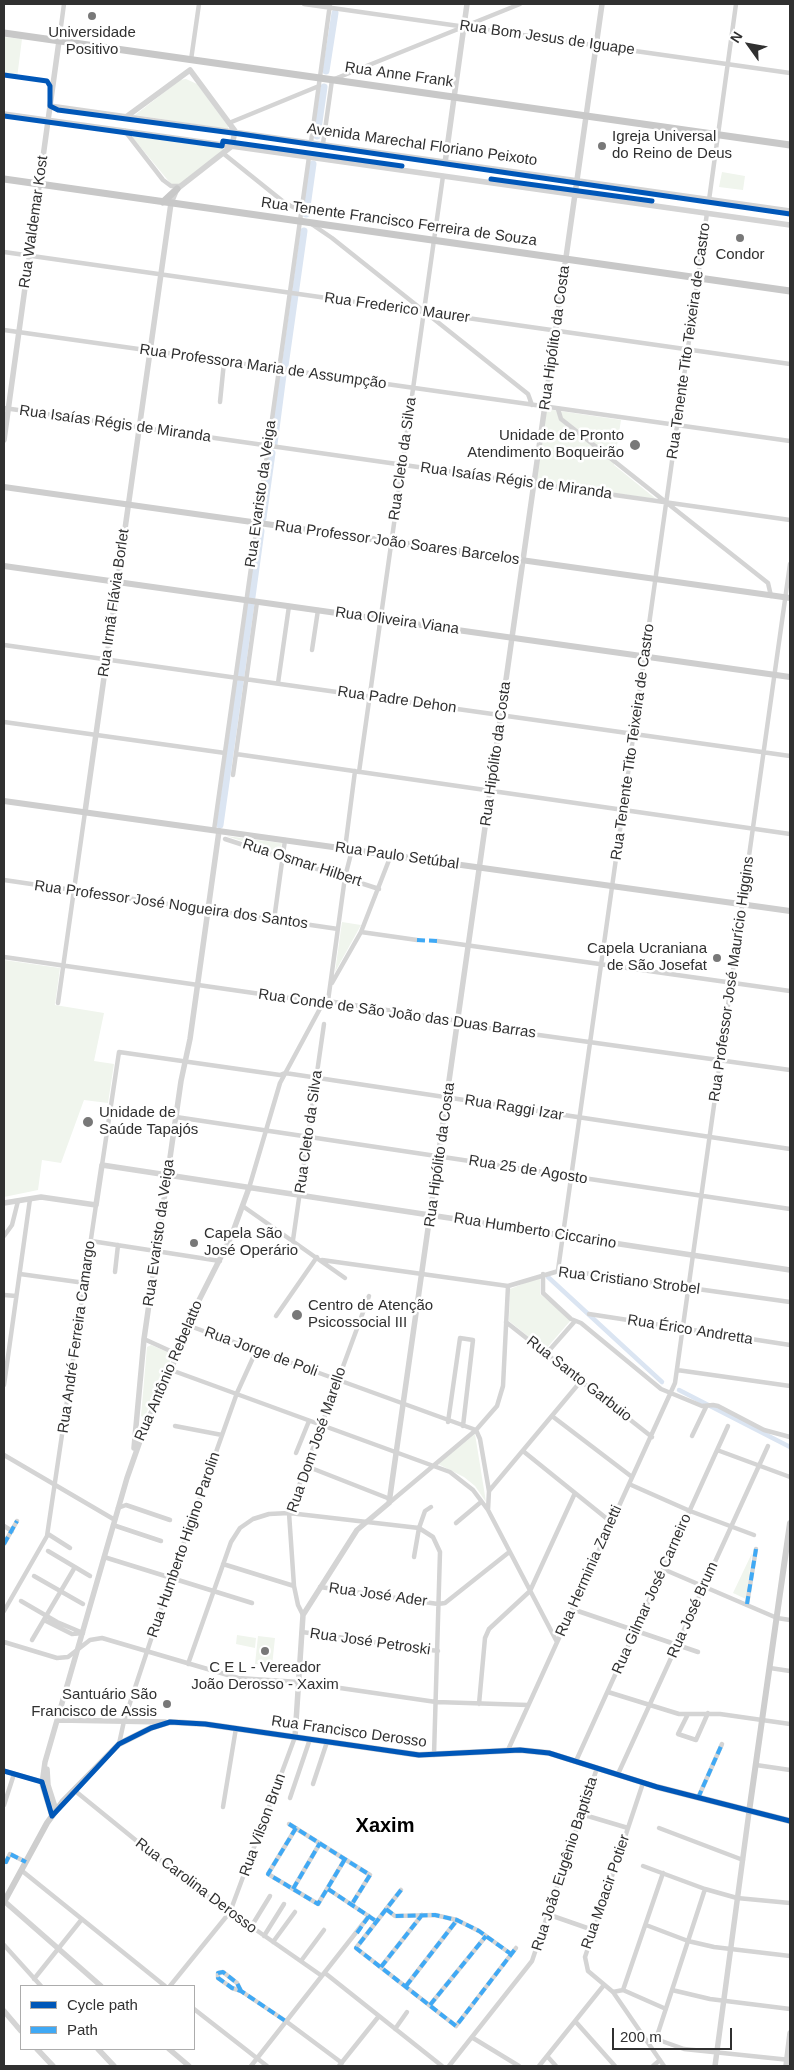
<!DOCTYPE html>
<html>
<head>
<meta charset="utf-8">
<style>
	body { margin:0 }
	#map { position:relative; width:794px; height:2070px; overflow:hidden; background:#fff; font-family:Arial,sans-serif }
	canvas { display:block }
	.frame { position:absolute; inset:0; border:5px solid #303030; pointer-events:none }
	.legend { position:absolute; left:20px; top:1985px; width:175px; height:65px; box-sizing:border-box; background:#fff; border:1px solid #acacac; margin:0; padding:6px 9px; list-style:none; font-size:15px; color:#303030 }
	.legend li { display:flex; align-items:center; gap:10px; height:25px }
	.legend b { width:25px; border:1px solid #acacac }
	.north { position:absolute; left:724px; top:20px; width:50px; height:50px; -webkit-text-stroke:4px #fff; paint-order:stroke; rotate:302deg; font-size:14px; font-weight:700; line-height:20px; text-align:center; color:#303030 }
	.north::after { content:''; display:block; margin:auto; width:18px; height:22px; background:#303030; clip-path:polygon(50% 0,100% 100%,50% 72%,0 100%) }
	.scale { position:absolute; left:612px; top:2028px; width:120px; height:22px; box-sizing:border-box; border:2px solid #303030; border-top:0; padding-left:6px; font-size:15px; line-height:18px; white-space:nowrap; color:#303030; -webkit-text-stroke:4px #fff; paint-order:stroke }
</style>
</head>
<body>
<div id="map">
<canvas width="794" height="2070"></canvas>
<div class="frame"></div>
<ul class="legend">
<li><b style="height:6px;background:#0057b8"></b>Cycle path</li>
<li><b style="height:6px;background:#3fa9f5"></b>Path</li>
</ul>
<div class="north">N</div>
<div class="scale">200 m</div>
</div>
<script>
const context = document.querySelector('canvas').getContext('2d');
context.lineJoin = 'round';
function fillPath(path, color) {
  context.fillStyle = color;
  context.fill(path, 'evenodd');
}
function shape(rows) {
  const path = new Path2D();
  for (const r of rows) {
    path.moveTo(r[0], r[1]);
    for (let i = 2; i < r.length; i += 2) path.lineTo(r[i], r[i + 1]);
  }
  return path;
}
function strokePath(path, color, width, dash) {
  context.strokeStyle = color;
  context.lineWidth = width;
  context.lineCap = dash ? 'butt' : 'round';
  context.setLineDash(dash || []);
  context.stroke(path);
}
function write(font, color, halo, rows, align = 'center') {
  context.font = font + ' Arial,sans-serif';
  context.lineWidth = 5;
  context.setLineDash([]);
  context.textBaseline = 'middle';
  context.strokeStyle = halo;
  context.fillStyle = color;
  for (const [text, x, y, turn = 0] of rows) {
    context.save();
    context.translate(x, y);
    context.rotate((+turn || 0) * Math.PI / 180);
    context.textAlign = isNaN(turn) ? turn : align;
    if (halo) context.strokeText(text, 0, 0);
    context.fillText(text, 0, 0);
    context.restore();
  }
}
fillPath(shape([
	[4,37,22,39,17,78,4,77],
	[186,79,197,84,228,126,228,129,135,115,180,80],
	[133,134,225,148,225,149,180,184,171,184,133,138],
	[722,172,745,176,743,190,719,187],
	[546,409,621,420,614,465,656,499,536,482],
	[226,836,282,843,280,853],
	[342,922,361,925,335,972],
	[4,960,60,968,55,1005,104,1013,94,1061,114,1064,108,1103,84,1100,61,1163,42,1160,38,1190,4,1197],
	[540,1277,540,1294,571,1320,545,1350,509,1321,510,1289],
	[151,1345,170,1353,172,1357,144,1418,141,1416,147,1347],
	[475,1434,486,1502,475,1486,464,1477,438,1464],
	[752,1553,746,1599,733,1593],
	[237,1635,256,1638,255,1648,236,1644],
	[258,1636,275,1638,272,1666,255,1664]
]), '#f0f5ed');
strokePath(shape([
	[548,1277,662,1382],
	[679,1390,790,1447]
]), '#dbe5f2', 4.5);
strokePath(shape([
	[326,71,335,13],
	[317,136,324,87],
	[306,214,313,164],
	[285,366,304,231],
	[274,444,283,375],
	[263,518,272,453],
	[252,597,261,531],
	[220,825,251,604]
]), '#dbe5f2', 7);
strokePath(shape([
	[304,4,790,73],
	[59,41,64,4],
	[191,60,199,4],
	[229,123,319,86],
	[125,131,163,180,171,186,180,186],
	[311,142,330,4],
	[323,144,332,80,520,4],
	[224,154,285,203,301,211],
	[709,200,736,4],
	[310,223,332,238,528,394,532,405],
	[4,252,790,364],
	[4,330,790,441],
	[220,402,224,362],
	[4,408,790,520],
	[558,409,561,419,768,583,771,596],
	[4,645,790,756],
	[312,650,318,610],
	[278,683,289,606],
	[4,722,225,753],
	[236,754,790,834],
	[359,772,443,176],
	[233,775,257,602],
	[214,830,309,157],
	[225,839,379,889],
	[345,849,355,771],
	[4,880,338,929],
	[274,920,285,840],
	[361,932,417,940],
	[437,941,790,991],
	[4,957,323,1003,328,1001,458,1021,467,1025,790,1070],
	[332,983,361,932,391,855],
	[328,1001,345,877,352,850],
	[58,1003,85,812],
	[176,1117,790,1209],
	[102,1165,119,1052,280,1075,285,1073,790,1149],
	[249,1188,280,1083,323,1003],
	[244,1207,345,1278],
	[4,1236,12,1225,18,1201],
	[293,1240,324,1024],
	[91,1241,220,1261],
	[322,1260,508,1286,562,1270,790,1302],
	[558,1270,707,213],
	[115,1272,118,1245],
	[20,1274,85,1283],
	[543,1274,543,1293,571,1319,581,1323,661,1389,702,1406,713,1405,718,1406,764,1430,790,1437],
	[4,1295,16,1296],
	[589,1314,790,1345],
	[276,1316,317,1257],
	[506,1322,652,1437],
	[187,1325,476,1430,480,1439,489,1491,488,1510,557,1642],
	[144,1339,177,1354],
	[546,1354,575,1321],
	[171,1370,450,1472,473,1490,488,1510],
	[677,1370,790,1386],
	[4,1385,30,1199],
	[552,1416,632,1477],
	[448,1422,460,1338,473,1340,463,1426],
	[175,1426,222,1435],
	[692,1436,706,1407],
	[717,1450,790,1477],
	[523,1451,611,1522],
	[296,1453,309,1421],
	[4,1455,115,1520],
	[306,1466,390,1499],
	[629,1484,690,1511,754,1535],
	[489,1491,581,1381],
	[389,1503,476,1430,497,1406,503,1386,508,1286],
	[118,1508,126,1505,170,1520],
	[456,1523,481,1502],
	[113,1525,161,1541],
	[4,1526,12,1531],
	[48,1534,70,1548],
	[4,1544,17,1521],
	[48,1551,90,1576],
	[104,1557,252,1603],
	[414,1557,419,1528,425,1511,431,1507],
	[223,1564,294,1586],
	[663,1569,777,1618,790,1620],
	[34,1576,83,1604],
	[320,1587,438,1604,445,1603,508,1553],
	[21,1601,57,1622,83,1633],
	[747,1604,756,1549],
	[572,1609,698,1652],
	[4,1611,47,1536,96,1205],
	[303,1615,298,1605,294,1586,289,1513,369,1296],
	[44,1620,72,1634,83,1633],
	[302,1632,438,1651],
	[32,1640,75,1567],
	[4,1642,57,1658,68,1657,90,1640,102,1638,238,1678,299,1682,436,1702,528,1705],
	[188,1664,231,1542,240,1528,253,1519,269,1514,289,1513,419,1528,433,1537,440,1552,434,1755],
	[770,1668,790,1671],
	[608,1692,679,1714,720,1714,790,1724],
	[479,1704,485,1638,489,1629,530,1591,575,1493],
	[688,1714,678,1734,696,1740,708,1713],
	[119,1744,124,1721,171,1579,237,1393,257,1349],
	[508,1750,675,1383,790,564],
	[576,1761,728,1426],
	[756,1765,790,1770],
	[4,1771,43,1782],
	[618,1774,768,1446],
	[643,1783,585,1957,588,1971,613,1992,664,2066],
	[313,1784,327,1742],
	[74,1790,186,1881,322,1976],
	[290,1798,310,1739],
	[698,1798,722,1744],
	[4,1805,14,1774],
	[223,1807,236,1728],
	[581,1814,628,1828],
	[289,1824,370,1875,352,1904],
	[296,1828,268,1874,318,1904,345,1859],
	[659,1828,743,1860],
	[4,1861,6,1862,10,1854,26,1862],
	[643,1866,705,1889,737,1898,790,1903],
	[21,1870,165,1986],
	[293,1889,320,1843],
	[328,1889,376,1921],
	[705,1889,656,2039,684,2049,790,2060],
	[401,1890,356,1948,456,2026,516,1948],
	[386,1909,395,1916,435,1915,457,1920,479,1931,511,1954],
	[547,1914,593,1930],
	[646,1925,688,1941,714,1947,790,1956],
	[251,1927,270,1896],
	[264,1936,284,1904],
	[273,1942,295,1912],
	[4,1945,41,1986],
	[301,1961,324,1930],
	[381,1967,422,1915],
	[325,1973,442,2066],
	[34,1979,82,1919],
	[170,1986,230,1912,295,1737],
	[406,1986,457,1920],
	[623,1990,663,1873],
	[672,1990,710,1999,790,2009],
	[241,1991,237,1983,223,1972,218,1973,218,1978,232,1988,241,1991,287,2022,342,2063],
	[613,1992,623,1990,666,2009],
	[430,2005,486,1936],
	[194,2009,267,2066],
	[575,2021,615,2066],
	[395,2029,407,2012],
	[473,2038,519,2066],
	[547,2056,556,2066],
	[251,2066,369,1916],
	[339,2066,379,2016],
	[449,2066,532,1961,597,1768],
	[539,2066,604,1985],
	[653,2066,660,2060]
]), '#d4d4d4', 4.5);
strokePath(shape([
	[50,106,790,211],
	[4,114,790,225],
	[126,117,190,70],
	[445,163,467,4],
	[4,440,59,41],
	[85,812,171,203,177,189,232,146,235,131,190,70],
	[4,1203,41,1197,96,1205,102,1165,790,1270],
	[134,1448,144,1339,181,1081,190,1039,219,831],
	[58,1720,165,1722],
	[295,1737,303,1615,357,1530,389,1503,602,4],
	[47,1769,48,1785,56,1810],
	[52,1816,42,1784,45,1762,127,1478,146,1424,171,1370,190,1318,231,1237,249,1188],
	[4,1901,101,1986],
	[4,2011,21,2031],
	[37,2049,53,2066],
	[98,2049,114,2066],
	[169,2049,189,2066],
	[715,2066,749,1812],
	[786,2066,790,2033]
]), '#d4d4d4', 5.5);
strokePath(shape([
	[4,487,790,598],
	[4,566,790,677],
	[4,801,790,911],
	[749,1812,790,1523],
	[4,1902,47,1823,63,1801,119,1744,151,1728,170,1722,205,1724,419,1755,520,1750,549,1753,657,1787,790,1821]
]), '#cecece', 6);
strokePath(shape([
	[4,33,790,145],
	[4,179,790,291],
	[163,202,177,189]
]), '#c8c8c8', 7);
strokePath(shape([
	[417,940,437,941],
	[4,1544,17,1521],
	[747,1604,756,1549],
	[698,1798,722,1744],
	[289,1824,370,1875,352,1904],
	[296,1828,268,1874,318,1904,345,1859],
	[4,1861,6,1862,10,1854,26,1862],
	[293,1889,320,1843],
	[328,1889,376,1921],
	[401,1890,356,1948,456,2026,516,1948],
	[386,1909,395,1916,435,1915,457,1920,479,1931,511,1954],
	[357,1933,369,1916],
	[381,1967,422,1915],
	[406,1986,457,1920],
	[241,1991,237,1983,223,1972,218,1973,218,1978,232,1988,241,1991,287,2022],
	[430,2005,486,1936]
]), '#3fa9f5', 4, [8, 4]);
strokePath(shape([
	[4,75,47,81,50,86,50,106,58,110,240,134,790,214],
	[4,116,222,146,223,141,402,166],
	[491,179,652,201],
	[4,1771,42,1782,52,1816],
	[52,1816,119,1744,151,1728,170,1722,205,1724,419,1755,520,1750,549,1753,657,1787,790,1821]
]), '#0057b8', 5);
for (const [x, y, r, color] of [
	[92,16,5,"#787878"],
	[602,146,5,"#787878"],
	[740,238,5,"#787878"],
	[635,445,6,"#787878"],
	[717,958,5,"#787878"],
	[88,1122,6,"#787878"],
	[194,1243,5,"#787878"],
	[297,1315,6,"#787878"],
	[265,1651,5,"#787878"],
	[167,1704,5,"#787878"]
]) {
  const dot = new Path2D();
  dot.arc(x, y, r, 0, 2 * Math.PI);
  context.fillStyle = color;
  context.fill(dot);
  strokePath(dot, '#fff', 2);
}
write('15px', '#303030', '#fff', [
	["Universidade",92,33,"center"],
	["Positivo",92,50,"center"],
	["Igreja Universal",612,137],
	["do Reino de Deus",612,154],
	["Condor",740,255,"center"],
	["Unidade de Pronto",624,436,"right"],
	["Atendimento Boqueirão",624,453,"right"],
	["Capela Ucraniana",707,949,"right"],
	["de São Josefat",707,966,"right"],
	["Unidade de",99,1113],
	["Saúde Tapajós",99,1130],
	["Capela São",204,1234],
	["José Operário",204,1251],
	["Centro de Atenção",308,1306],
	["Psicossocial III",308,1323],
	["C E L - Vereador",265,1668,"center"],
	["João Derosso - Xaxim",265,1685,"center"],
	["Santuário São",157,1695,"right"],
	["Francisco de Assis",157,1712,"right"]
], 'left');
write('15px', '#303030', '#fff', [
	["Rua Bom Jesus de Iguape",547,38,8],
	["Rua Anne Frank",399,75,8],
	["Avenida Marechal Floriano Peixoto",422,145,8],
	["Rua Waldemar Kost",34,222,-82],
	["Rua Tenente Francisco Ferreira de Souza",399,222,8],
	["Rua Frederico Maurer",397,308,8],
	["Rua Hipólito da Costa",555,338,-82],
	["Rua Tenente Tito Teixeira de Castro",689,341,-82],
	["Rua Professora Maria de Assumpção",263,367,8],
	["Rua Isaías Régis de Miranda",115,424,8],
	["Rua Cleto da Silva",403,459,-82],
	["Rua Isaías Régis de Miranda",516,481,8],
	["Rua Evaristo da Veiga",261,494,-82],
	["Rua Professor João Soares Barcelos",397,543,8],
	["Rua Irmã Flávia Borlet",114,603,-82],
	["Rua Oliveira Viana",397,621,8],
	["Rua Padre Dehon",397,700,8],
	["Rua Tenente Tito Teixeira de Castro",633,742,-82],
	["Rua Hipólito da Costa",496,754,-82],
	["Rua Paulo Setúbal",397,856,8],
	["Rua Osmar Hilbert",302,863,18],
	["Rua Professor José Nogueira dos Santos",171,905,8],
	["Rua Professor José Maurício Higgins",732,979,-82],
	["Rua Conde de São João das Duas Barras",397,1014,8],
	["Rua Raggi Izar",514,1108,9],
	["Rua Cleto da Silva",309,1132,-82],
	["Rua Hipólito da Costa",440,1155,-82],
	["Rua 25 de Agosto",528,1170,9],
	["Rua Humberto Ciccarino",535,1231,9],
	["Rua Evaristo da Veiga",159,1233,-82],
	["Rua Cristiano Strobel",629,1281,7],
	["Rua Érico Andretta",690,1330,9],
	["Rua André Ferreira Camargo",77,1337,-82],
	["Rua Jorge de Poli",261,1352,20],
	["Rua Antônio Rebelatto",169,1371,-67],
	["Rua Santo Garbuio",579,1379,38],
	["Rua Dom José Marello",317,1440,-71],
	["Rua Humberto Higino Parolin",184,1545,-71],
	["Rua Herminia Zanetti",589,1571,-66],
	["Rua Gilmar José Carneiro",652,1594,-66],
	["Rua José Ader",378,1595,8],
	["Rua José Brum",693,1610,-66],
	["Rua José Petroski",370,1642,8],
	["Rua Francisco Derosso",349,1732,8],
	["Rua Vilson Brun",263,1825,-70],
	["Rua João Eugênio Baptista",565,1864,-72],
	["Rua Carolina Derosso",196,1886,37],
	["Rua Moacir Potier",606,1892,-71]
]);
write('bold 20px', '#000', '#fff', [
	["Xaxim",385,1826]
]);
</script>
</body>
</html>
